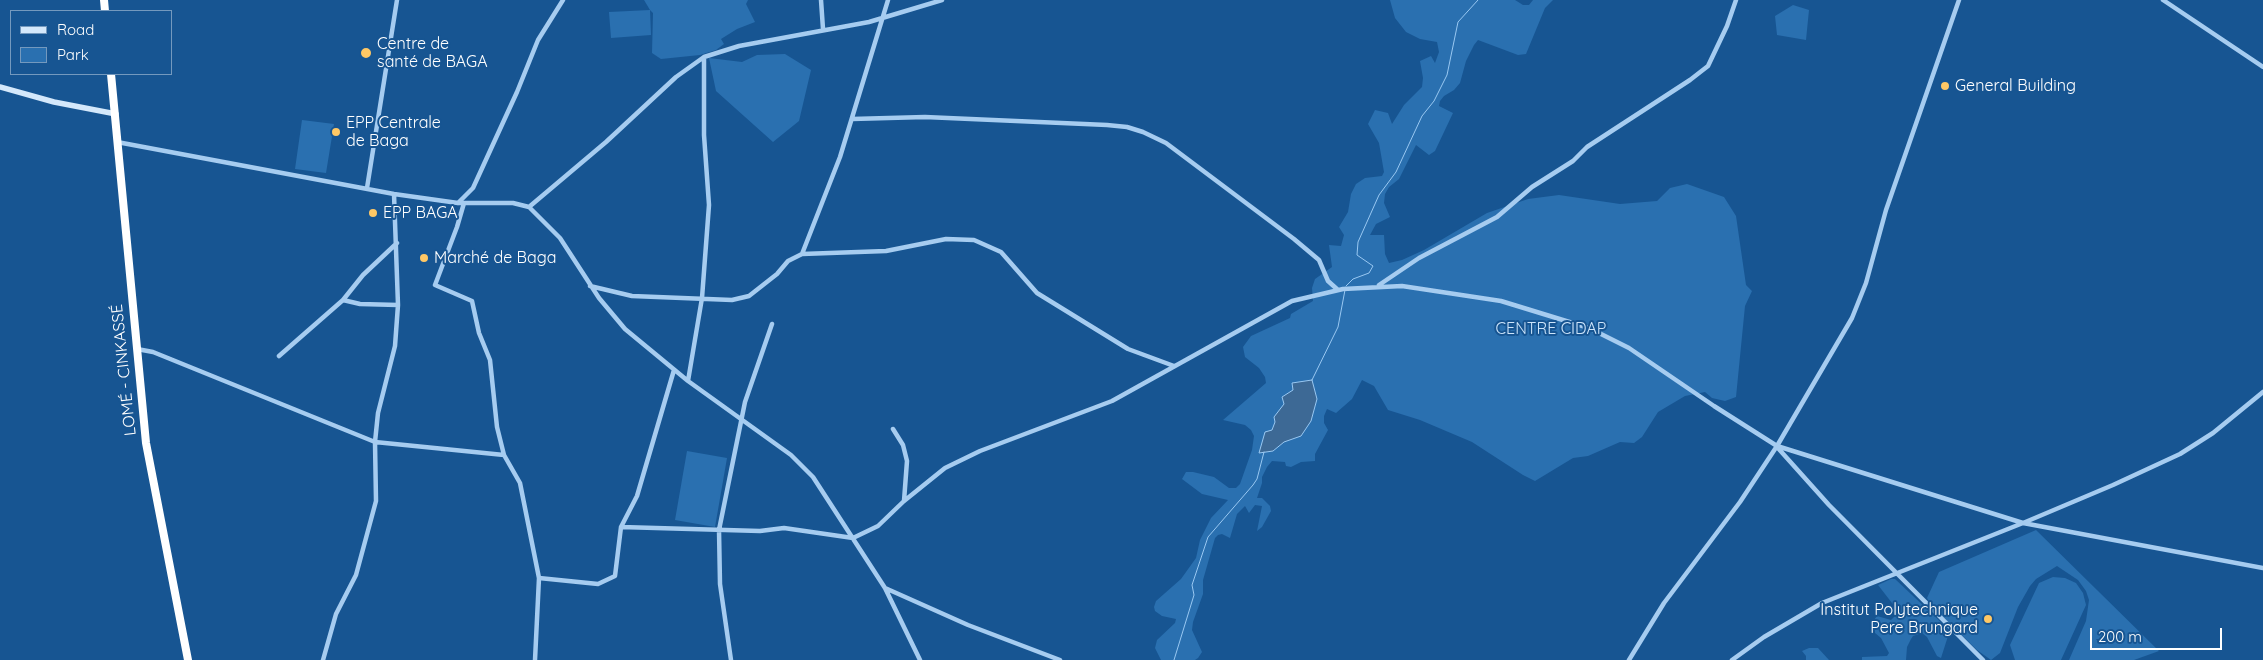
<!DOCTYPE html>
<html>
<head>
<meta charset="utf-8">
<style>
	body { margin:0 }
	#map { position:relative; width:2263px; height:660px; overflow:hidden; background:#175592; font-family:Quicksand,sans-serif }
	canvas { display:block }
	.legend { position:absolute; left:10px; top:10px; width:162px; height:65px; box-sizing:border-box; background:#175592; border:1px solid #7499be; margin:0; padding:6px 9px; list-style:none; font-size:15px; color:#fff }
	.legend li { display:flex; align-items:center; gap:10px; height:25px }
	.legend b { width:25px; border:1px solid #7499be }
	.scale { position:absolute; left:2090px; top:628px; width:132px; height:22px; box-sizing:border-box; border:2px solid #fff; border-top:0; padding-left:6px; font-size:15px; line-height:18px; white-space:nowrap; color:#fff; -webkit-text-stroke:4px #175592; paint-order:stroke }
</style>
</head>
<body>
<div id="map">
<canvas width="2263" height="660"></canvas>
<ul class="legend">
<li><b style="height:6px;background:#d4e8fb"></b>Road</li>
<li><b style="height:14px;background:#2a70b0"></b>Park</li>
</ul>
<div class="scale">200 m</div>
</div>
<script>
const context = document.querySelector('canvas').getContext('2d');
context.lineJoin = 'round';
function fillPath(path, color) {
  context.fillStyle = color;
  context.fill(path, 'evenodd');
}
function shape(rows) {
  const path = new Path2D();
  for (const r of rows) {
    path.moveTo(r[0], r[1]);
    for (let i = 2; i < r.length; i += 2) path.lineTo(r[i], r[i + 1]);
  }
  return path;
}
function strokePath(path, color, width, dash) {
  context.strokeStyle = color;
  context.lineWidth = width;
  context.lineCap = dash ? 'butt' : 'round';
  context.setLineDash(dash || []);
  context.stroke(path);
}
function write(font, color, halo, rows, align = 'center') {
  context.font = font + ' Quicksand,sans-serif';
  context.lineWidth = 4;
  context.setLineDash([]);
  context.textBaseline = 'middle';
  context.strokeStyle = halo;
  context.fillStyle = color;
  for (const [text, x, y, turn = 0] of rows) {
    context.save();
    context.translate(x, y);
    context.rotate((+turn || 0) * Math.PI / 180);
    context.textAlign = isNaN(turn) ? turn : align;
    if (halo) context.strokeText(text, 0, 0);
    context.fillText(text, 0, 0);
    context.restore();
  }
}
fillPath(shape([
	[644,0,748,0,746,4,755,22,737,29,721,39,724,44,716,50,700,55,661,59,652,53,653,13,650,10,651,35,611,38,609,12,650,10],
	[1390,0,1515,0,1523,5,1529,5,1533,0,1553,0,1545,8,1526,54,1518,55,1478,40,1474,45,1466,61,1460,83,1454,90,1444,96,1440,101,1439,106,1453,113,1435,151,1429,155,1416,145,1399,179,1389,187,1385,194,1384,203,1390,217,1376,224,1370,235,1384,235,1385,254,1389,263,1402,260,1424,250,1487,213,1528,199,1559,195,1620,204,1657,201,1670,188,1687,184,1724,197,1736,216,1746,285,1752,291,1745,306,1736,397,1725,401,1712,398,1705,392,1685,396,1658,412,1642,437,1634,443,1620,442,1588,456,1573,458,1535,481,1523,475,1472,442,1420,420,1388,410,1374,386,1362,380,1352,399,1336,413,1327,409,1324,416,1324,423,1328,430,1315,454,1315,461,1301,462,1291,467,1286,466,1285,462,1272,461,1267,467,1262,477,1262,483,1257,498,1262,498,1270,506,1271,511,1262,527,1257,531,1262,506,1255,505,1249,513,1245,506,1237,514,1230,538,1222,534,1218,535,1215,538,1203,580,1203,594,1193,622,1192,630,1202,652,1198,658,1195,660,1161,660,1155,648,1157,640,1175,623,1176,619,1162,616,1155,611,1154,607,1156,601,1181,579,1196,558,1200,540,1211,518,1228,500,1202,494,1182,479,1186,472,1193,472,1214,477,1229,488,1236,488,1240,484,1252,450,1254,436,1251,430,1245,425,1223,420,1266,383,1265,377,1259,368,1245,357,1243,347,1251,336,1290,318,1291,314,1313,301,1312,288,1315,279,1332,267,1329,245,1341,246,1344,235,1339,227,1348,212,1351,194,1356,184,1365,178,1382,176,1384,172,1379,143,1368,124,1375,110,1388,113,1392,124,1404,105,1422,87,1423,78,1420,61,1431,56,1435,63,1439,52,1437,42,1420,39,1406,32,1395,18],
	[1793,5,1809,10,1806,40,1777,35,1775,16],
	[785,54,811,70,799,121,773,142,716,91,709,58,742,62,757,55],
	[302,120,334,124,326,173,295,169],
	[687,451,727,458,715,527,675,520],
	[2036,530,2159,651,2134,660,2069,660,2086,621,2089,600,2086,591,2078,580,2057,566,2036,579,2030,586,2018,607,2000,653,1991,660,1977,650,1932,606,1927,598,1939,572],
	[2053,577,2065,578,2076,583,2083,593,2086,605,2061,660,2015,660,2010,645,2039,583],
	[1891,579,1895,579,1945,626,1949,633,1941,658,1937,656,1927,637,1922,633,1913,636,1911,639,1907,647,1906,660,1862,660,1862,657,1887,656,1889,653,1881,638,1875,633,1874,620,1877,616,1891,620,1899,612,1878,585],
	[1809,648,1818,648,1829,660,1806,660,1806,656,1802,651]
]), '#2a70b0');
const water = shape([
	[1312,380,1317,399,1311,421,1301,436,1284,442,1273,451,1259,453,1265,432,1272,430,1275,422,1274,417,1284,404,1282,397,1293,390,1292,383,1312,380]
]);
fillPath(water, '#3d6995');
strokePath(water, '#99c8f2', 1);
strokePath(shape([
	[1346,286,1353,279,1369,273,1373,266,1357,255,1358,242,1379,195,1396,172,1422,116,1434,101,1447,75,1458,22,1478,0],
	[1312,380,1338,327,1345,290],
	[1174,660,1194,595,1192,585,1208,537,1253,485,1257,479,1264,452]
]), '#99c8f2', 1);
strokePath(shape([
	[821,0,823,29],
	[2163,0,2263,67],
	[852,119,925,117,1107,125,1127,127,1143,132,1166,143,1294,239,1319,260,1328,281,1338,290],
	[117,142,394,194,458,203,513,203,529,207,560,238,599,298,625,329,688,381,791,455,813,477,885,588,920,660],
	[367,188,397,0],
	[458,203,473,188,517,92,538,40,563,0],
	[464,203,457,227,435,285,472,301,479,333,490,360,497,427,504,455],
	[529,207,606,142,676,77,704,57,739,46,869,22,942,0],
	[802,254,840,157,888,0],
	[1379,285,1419,258,1497,217,1532,187,1573,161,1587,147,1690,80,1708,66,1727,26,1736,0],
	[590,286,632,296,732,300,749,296,777,274,788,261,802,254,886,251,946,239,974,240,1001,252,1037,293,1128,349,1174,366],
	[343,300,360,304,398,305],
	[137,349,153,352,375,442,504,455,520,483,539,578,535,660],
	[279,356,343,300,363,275,397,243],
	[688,381,702,298,709,205,704,135,704,57],
	[893,429,903,445,907,461,904,501],
	[1777,447,1829,505,1983,660],
	[621,527,760,531,784,528,853,538,878,526,904,501,945,468,980,451,1112,401,1292,301,1343,289,1402,286,1501,301,1589,328,1629,348,1714,406,1777,446,2023,523,2263,568],
	[539,578,598,584,615,576,621,527,637,496,674,370],
	[885,588,968,625,1060,660],
	[323,660,336,614,356,575,376,501,375,442,378,413,395,346,398,305,394,194],
	[731,660,720,584,719,530,745,402,772,324],
	[1629,660,1664,603,1740,502,1777,446,1852,318,1866,283,1886,210,1959,0],
	[1732,660,1764,637,1822,603,2023,523,2113,485,2180,454,2213,433,2263,392]
]), '#a6ccf0', 4.5);
strokePath(shape([
	[0,87,54,102,116,114]
]), '#d4e8fb', 5.5);
strokePath(shape([
	[104,0,105,11],
	[111,74,146,443,188,660]
]), '#fff', 8);
for (const [x, y, r, color] of [
	[366,53,6,"#ffc865"],
	[1945,86,5,"#ffc865"],
	[336,132,5,"#ffc865"],
	[373,213,5,"#ffc865"],
	[424,258,5,"#ffc865"],
	[1988,619,5,"#ffc865"]
]) {
  const dot = new Path2D();
  dot.arc(x, y, r, 0, 2 * Math.PI);
  context.fillStyle = color;
  context.fill(dot);
  strokePath(dot, '#175592', 2);
}
write('16px', '#fff', '#175592', [
	["Centre de",377,44],
	["santé de BAGA",377,62],
	["General Building",1955,86],
	["EPP Centrale",346,123],
	["de Baga",346,141],
	["EPP BAGA",383,213],
	["Marché de Baga",434,258],
	["Institut Polytechnique",1978,610,"right"],
	["Pere Brungard",1978,628,"right"]
], 'left');
write('16px', '#cde5fb', '#175592', [
	["CENTRE CIDAP",1551,329]
]);
write('16px', '#fff', '#175592', [
	["LOMÉ - CINKASSÉ",124,370,-96]
]);
</script>
</body>
</html>
